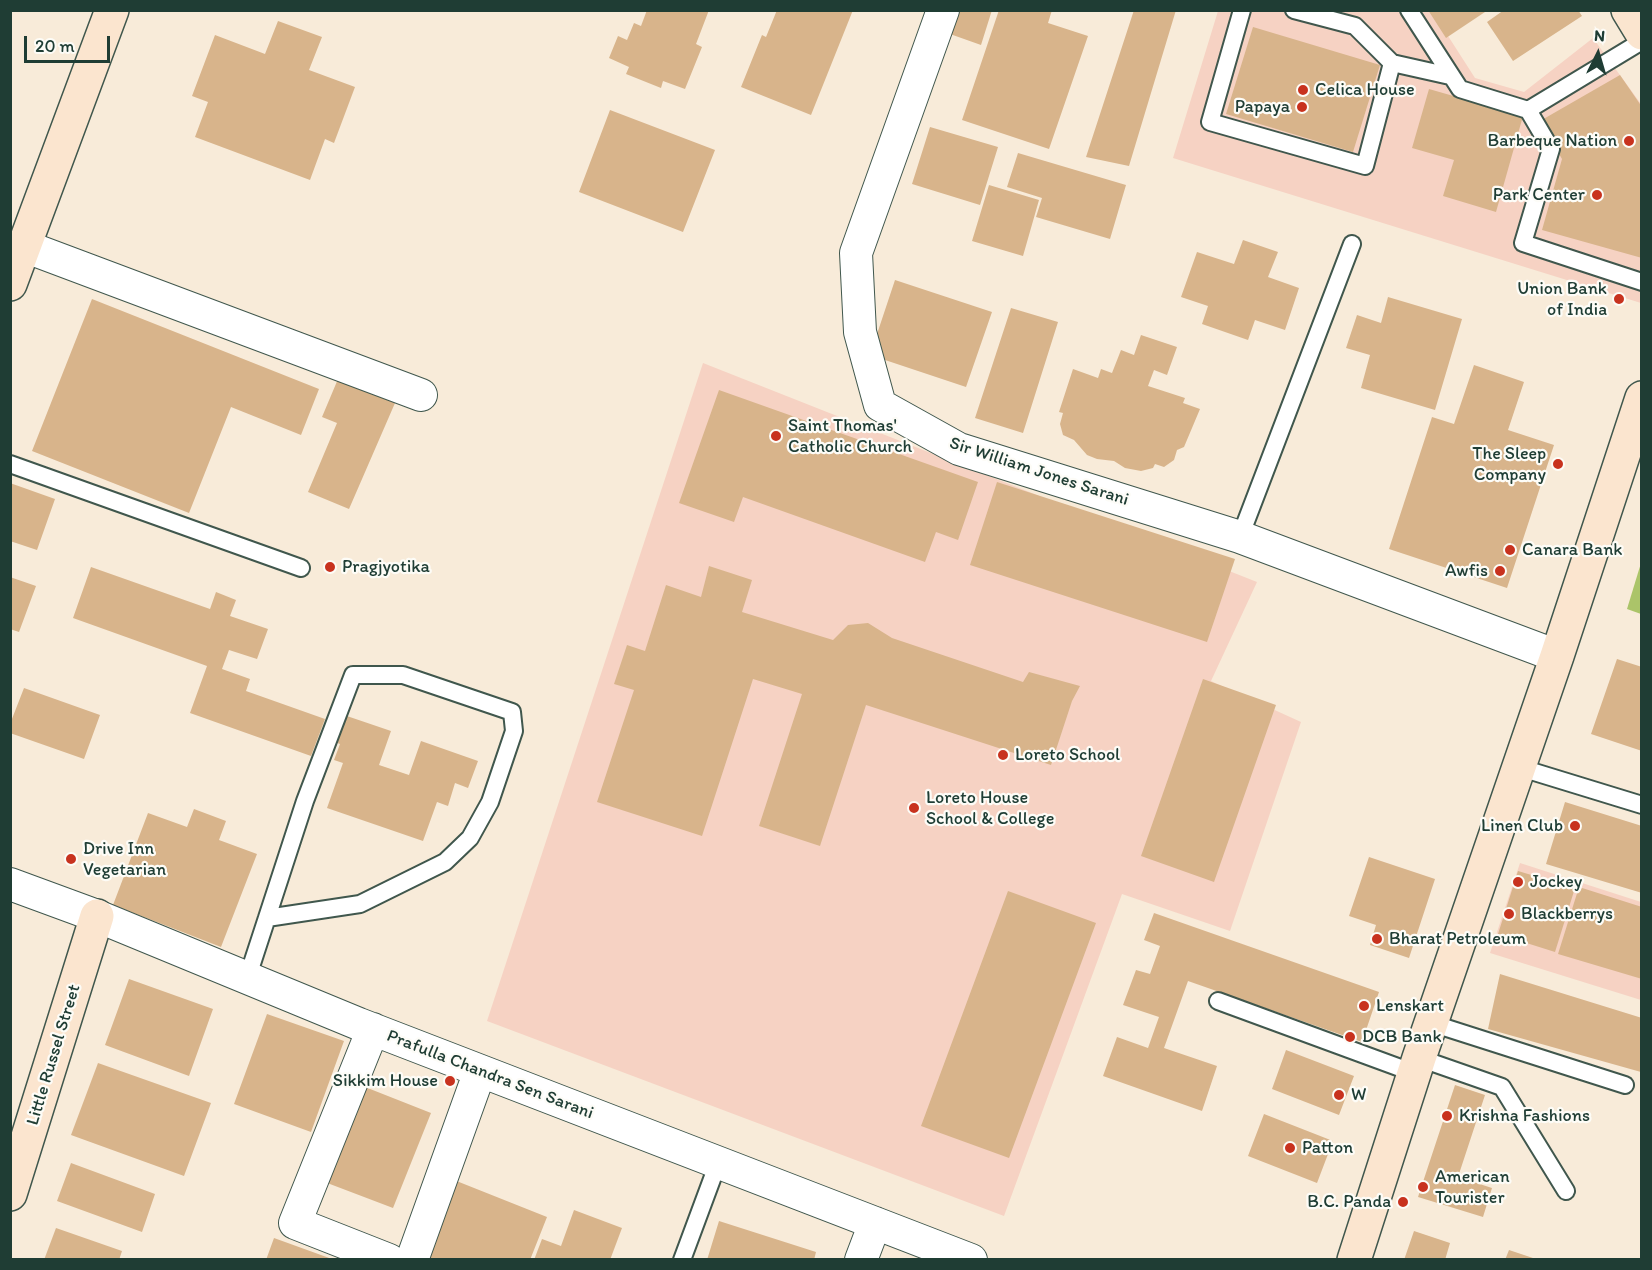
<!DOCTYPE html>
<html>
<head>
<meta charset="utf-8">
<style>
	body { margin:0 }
	#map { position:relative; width:1652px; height:1270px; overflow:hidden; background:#f8ebd9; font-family:Itim,sans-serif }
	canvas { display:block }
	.frame { position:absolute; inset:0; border:12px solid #1f3d34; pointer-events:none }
	.north { position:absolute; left:1568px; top:24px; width:60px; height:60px; -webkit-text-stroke:4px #fdfcf7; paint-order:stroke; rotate:5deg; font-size:16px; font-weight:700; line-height:24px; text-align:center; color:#1f3d34 }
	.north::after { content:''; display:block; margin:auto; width:21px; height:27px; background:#1f3d34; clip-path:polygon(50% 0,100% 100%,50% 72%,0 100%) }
	.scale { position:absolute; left:24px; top:36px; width:86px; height:27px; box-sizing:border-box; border:3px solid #1f3d34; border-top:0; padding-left:8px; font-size:18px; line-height:21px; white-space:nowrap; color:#1f3d34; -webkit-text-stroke:4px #fdfcf7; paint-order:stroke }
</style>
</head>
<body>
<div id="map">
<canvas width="1652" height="1270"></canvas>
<div class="frame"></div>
<div class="north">N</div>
<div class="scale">20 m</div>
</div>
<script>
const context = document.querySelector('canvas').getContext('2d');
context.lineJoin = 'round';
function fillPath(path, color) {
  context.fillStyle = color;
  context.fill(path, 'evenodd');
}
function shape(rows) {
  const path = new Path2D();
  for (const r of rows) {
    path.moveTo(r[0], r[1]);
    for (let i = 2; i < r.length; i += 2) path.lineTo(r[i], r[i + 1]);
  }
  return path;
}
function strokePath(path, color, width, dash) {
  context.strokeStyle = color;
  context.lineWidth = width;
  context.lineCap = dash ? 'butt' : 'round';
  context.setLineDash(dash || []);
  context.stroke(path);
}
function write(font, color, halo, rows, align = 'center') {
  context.font = font + ' Itim,sans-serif';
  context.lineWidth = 4.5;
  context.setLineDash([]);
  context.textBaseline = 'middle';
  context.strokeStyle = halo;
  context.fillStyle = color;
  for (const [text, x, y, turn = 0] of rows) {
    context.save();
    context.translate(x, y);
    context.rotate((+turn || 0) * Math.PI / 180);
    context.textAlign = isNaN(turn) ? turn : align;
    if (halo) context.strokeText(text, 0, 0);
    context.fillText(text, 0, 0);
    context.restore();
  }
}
fillPath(shape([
	[1218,11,1432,11,1475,78,1524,92,1593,38,1641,104,1641,303,1173,158],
	[703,363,1257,582,1211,681,1301,722,1230,931,1122,894,1004,1216,487,1021],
	[1520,863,1641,902,1641,1000,1490,953]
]), '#f6d2c3');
fillPath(shape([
	[1641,563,1641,614,1627,609]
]), '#abc469');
fillPath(shape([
	[647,10,709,10,696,44,702,47,685,89,663,81,661,88,626,74,629,67,609,58,618,36,627,40,634,23,641,26],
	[777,10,853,10,811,115,741,87,762,35,766,37],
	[958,10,992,10,981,45,950,34],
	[999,10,1052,10,1048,23,1088,36,1049,149,962,120],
	[1134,10,1176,10,1129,166,1086,157],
	[1428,10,1488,10,1446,38],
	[1504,10,1578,10,1582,16,1513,61,1487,22],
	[278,21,322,37,309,70,355,87,334,143,325,139,310,180,195,137,208,102,192,96,215,35,265,54],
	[1253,27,1380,65,1353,152,1226,114],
	[1620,75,1642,107,1642,258,1542,230,1562,159,1540,121],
	[1429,89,1523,116,1496,212,1443,196,1454,160,1412,148],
	[610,110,715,150,683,232,579,192],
	[930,127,998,147,980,205,912,184],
	[1018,153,1126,185,1110,239,1036,217,1042,198,1007,187],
	[989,185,1039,200,1023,256,972,241],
	[1243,240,1278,252,1268,277,1299,288,1285,330,1255,320,1248,340,1202,324,1208,306,1181,297,1197,252,1234,264],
	[895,280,992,312,966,387,870,355],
	[1388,297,1462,319,1435,410,1361,388,1370,355,1346,348,1357,315,1381,323],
	[92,299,319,389,301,435,231,407,189,513,32,451],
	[1011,308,1058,322,1023,433,975,418],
	[1141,335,1177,347,1167,375,1154,370,1148,386,1185,398,1183,403,1200,409,1184,447,1177,450,1174,460,1164,467,1155,464,1153,468,1141,471,1125,468,1114,461,1097,459,1087,455,1074,440,1063,435,1060,424,1063,413,1059,412,1073,369,1098,378,1101,369,1112,373,1121,350,1134,355],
	[1474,365,1524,382,1508,430,1554,445,1507,588,1389,549,1432,417,1454,424],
	[338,379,395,403,349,509,308,492,337,423,322,417],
	[719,390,978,482,958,540,936,532,925,562,743,497,734,522,679,503],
	[997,482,1235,559,1207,642,970,565],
	[10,483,55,499,37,550,10,541],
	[709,566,752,580,742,612,833,640,848,625,868,623,892,638,1023,682,1029,672,1080,686,1072,701,1051,765,866,705,820,846,759,826,802,694,753,679,702,836,597,802,634,690,614,684,627,645,645,651,666,585,701,597],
	[91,567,210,609,216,592,236,600,230,616,268,629,257,659,229,650,222,669,250,679,246,691,325,719,311,756,190,713,207,666,73,618],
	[10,577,36,586,19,632,10,629],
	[1617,659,1642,667,1642,751,1591,734],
	[1203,679,1276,705,1214,882,1141,856],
	[24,688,100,715,84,759,10,733,10,724],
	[341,714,391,731,379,765,409,775,421,741,478,761,468,788,455,783,448,806,437,802,423,841,327,808,343,763,334,760,340,744,332,741],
	[1565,802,1642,826,1642,893,1546,864],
	[194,809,226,821,219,840,257,854,221,947,113,905,148,813,187,827],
	[1369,857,1435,879,1409,958,1370,945,1376,925,1349,916],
	[1518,871,1575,888,1555,952,1498,934],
	[1579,887,1642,907,1642,979,1558,954],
	[1008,891,1096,923,1009,1158,921,1126],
	[1154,913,1379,992,1362,1042,1188,981,1164,1048,1217,1066,1202,1111,1103,1076,1117,1037,1148,1048,1159,1017,1123,1005,1136,970,1150,974,1160,946,1144,940],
	[1500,974,1642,1018,1641,1072,1488,1029],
	[129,979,213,1009,189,1076,105,1045],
	[267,1014,344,1041,311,1132,234,1104],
	[1286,1050,1354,1076,1339,1115,1272,1089],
	[98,1063,211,1103,184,1176,71,1135],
	[360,1085,431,1113,393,1208,322,1181],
	[1455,1085,1485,1095,1458,1177,1492,1188,1483,1217,1418,1197],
	[1264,1114,1333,1141,1317,1183,1248,1156],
	[71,1163,155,1194,142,1232,57,1201],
	[454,1180,547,1217,530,1260,423,1260],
	[574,1210,622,1228,610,1260,534,1260,542,1239,561,1246],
	[719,1221,816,1252,814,1260,707,1260],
	[56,1228,122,1251,119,1260,44,1260],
	[1414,1231,1450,1243,1445,1260,1404,1260],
	[274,1238,332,1259,332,1260,266,1260],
	[1509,1250,1536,1259,1536,1260,1505,1260]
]), '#d8b48b');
const lane = shape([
	[1242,10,1210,122,1365,166,1392,63,1355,26,1294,10],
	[1409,10,1460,89,1528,110,1551,149,1523,243,1642,282],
	[1392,63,1450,76],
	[1528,110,1642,41],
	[10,464,301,568],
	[1240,537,1352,244],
	[1518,767,1642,805],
	[247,979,305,801,353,675,403,675,512,712,514,731,490,802,470,838,445,862,360,904,267,918],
	[1218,1001,1414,1073],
	[1431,1023,1625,1085],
	[1419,1058,1502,1087,1566,1191],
	[682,1260,718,1163]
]);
const street = shape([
	[943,10,856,253,860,332,880,405,959,449,1240,537,1557,656],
	[24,246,421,395],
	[10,884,97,916,359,1024,971,1260],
	[373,1029,295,1223,389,1260],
	[412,1260,480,1071],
	[861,1260,875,1223]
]);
const secondary = shape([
	[1628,10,1642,33],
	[10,284,112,10],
	[10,1194,97,916],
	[1354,1260,1419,1058,1557,656,1642,398]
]);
strokePath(lane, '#40574d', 20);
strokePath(street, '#40574d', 34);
strokePath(secondary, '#40574d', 36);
strokePath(lane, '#fff', 16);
strokePath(street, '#fff', 32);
strokePath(secondary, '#fbe5cf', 33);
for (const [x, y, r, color] of [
	[1303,90,6,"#c8321e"],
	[1302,107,6,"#c8321e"],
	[1629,141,6,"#c8321e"],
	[1597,195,6,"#c8321e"],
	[1619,299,6,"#c8321e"],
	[776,436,6,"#c8321e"],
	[1558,464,6,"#c8321e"],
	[1510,550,6,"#c8321e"],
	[330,567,6,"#c8321e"],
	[1500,571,6,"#c8321e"],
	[1003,755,6,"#c8321e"],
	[914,808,6,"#c8321e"],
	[1575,826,6,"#c8321e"],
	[71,859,6,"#c8321e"],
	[1518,882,6,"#c8321e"],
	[1509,914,6,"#c8321e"],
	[1377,939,6,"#c8321e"],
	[1364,1006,6,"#c8321e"],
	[1350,1037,6,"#c8321e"],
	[450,1081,6,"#c8321e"],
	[1339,1095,6,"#c8321e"],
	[1447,1116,6,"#c8321e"],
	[1290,1148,6,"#c8321e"],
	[1423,1187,6,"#c8321e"],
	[1403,1202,6,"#c8321e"]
]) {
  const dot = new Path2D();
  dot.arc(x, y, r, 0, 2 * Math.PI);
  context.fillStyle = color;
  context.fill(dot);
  strokePath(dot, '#fdfcf7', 2);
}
write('18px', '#1f3d34', '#fdfcf7', [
	["Celica House",1315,90],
	["Papaya",1290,107,"right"],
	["Barbeque Nation",1617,141,"right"],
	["Park Center",1585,195,"right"],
	["Union Bank",1607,289,"right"],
	["of India",1607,310,"right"],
	["Saint Thomas'",788,426],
	["Catholic Church",788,447],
	["The Sleep",1546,454,"right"],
	["Company",1546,475,"right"],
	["Canara Bank",1522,550],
	["Pragjyotika",342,567],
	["Awfis",1488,571,"right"],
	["Loreto School",1015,755],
	["Loreto House",926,798],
	["School & College",926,819],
	["Linen Club",1563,826,"right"],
	["Drive Inn",83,849],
	["Vegetarian",83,870],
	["Jockey",1530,882],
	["Blackberrys",1521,914],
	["Bharat Petroleum",1389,939],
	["Lenskart",1376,1006],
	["DCB Bank",1362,1037],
	["Sikkim House",438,1081,"right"],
	["W",1351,1095],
	["Krishna Fashions",1459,1116],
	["Patton",1302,1148],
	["American",1435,1177],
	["Tourister",1435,1198],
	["B.C. Panda",1391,1202,"right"]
], 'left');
write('18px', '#1f3d34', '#fdfcf7', [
	["Sir William Jones Sarani",1039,472,18],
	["Little Russel Street",54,1055,-73],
	["Prafulla Chandra Sen Sarani",490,1075,21]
]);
</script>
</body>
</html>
